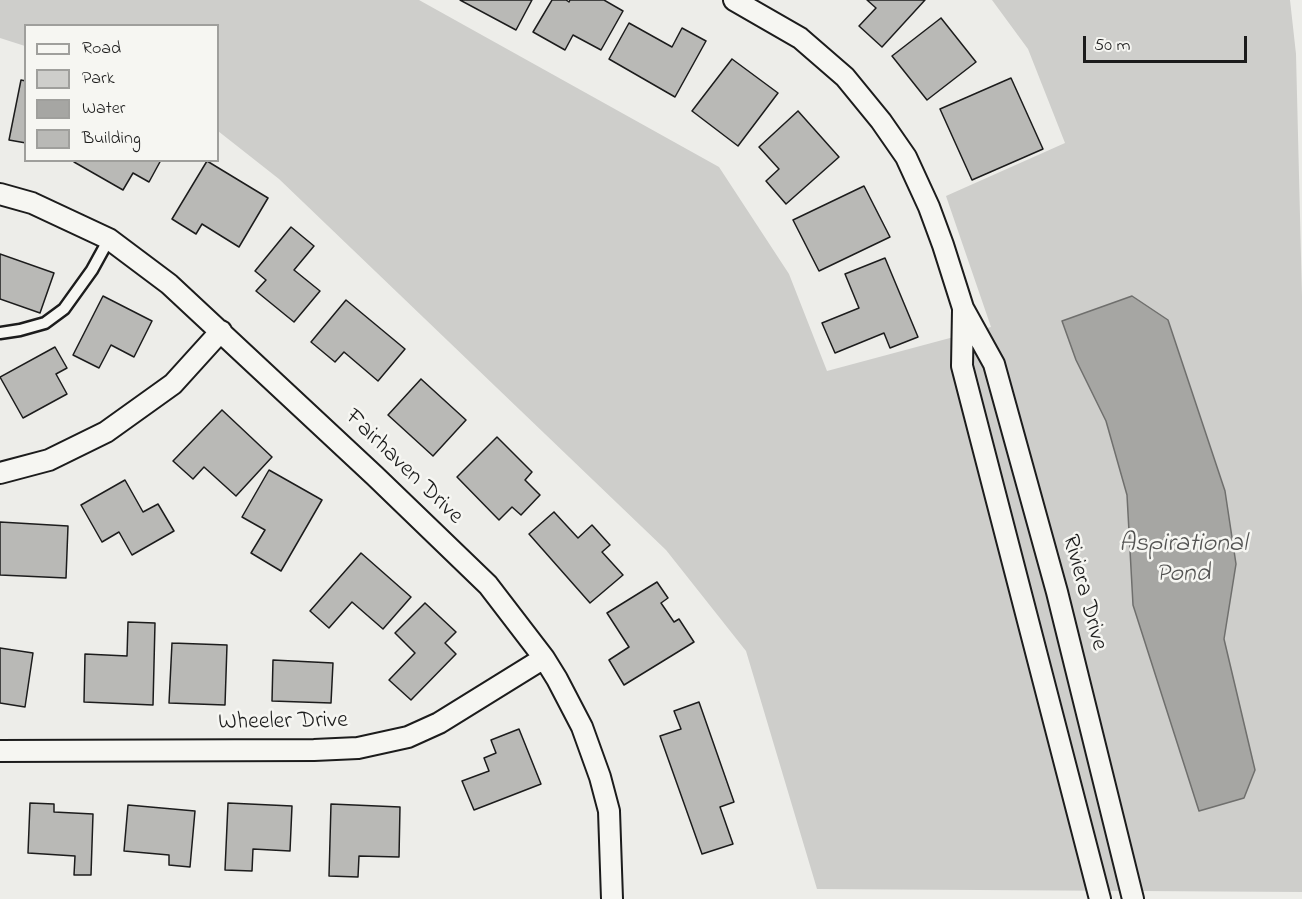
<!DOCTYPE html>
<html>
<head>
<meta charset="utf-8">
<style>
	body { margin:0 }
	#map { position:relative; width:1302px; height:899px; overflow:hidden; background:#edede9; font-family:"Indie Flower",sans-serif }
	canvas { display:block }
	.legend { position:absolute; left:24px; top:24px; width:195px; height:138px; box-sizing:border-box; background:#f6f6f2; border:2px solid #9f9f9c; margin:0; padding:8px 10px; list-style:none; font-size:18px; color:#1c1c1c }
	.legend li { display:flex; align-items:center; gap:12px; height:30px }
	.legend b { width:30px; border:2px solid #9f9f9c }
	.scale { position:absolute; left:1083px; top:36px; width:164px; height:27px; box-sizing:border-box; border:3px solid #1c1c1c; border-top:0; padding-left:8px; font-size:18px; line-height:21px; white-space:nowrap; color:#1c1c1c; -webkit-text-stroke:4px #f6f6f2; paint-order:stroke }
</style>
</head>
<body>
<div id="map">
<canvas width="1302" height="899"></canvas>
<ul class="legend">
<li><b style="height:8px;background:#f6f6f2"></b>Road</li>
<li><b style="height:16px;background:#cececb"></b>Park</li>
<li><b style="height:16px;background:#a6a6a3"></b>Water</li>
<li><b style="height:16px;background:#b9b9b6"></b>Building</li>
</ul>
<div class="scale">50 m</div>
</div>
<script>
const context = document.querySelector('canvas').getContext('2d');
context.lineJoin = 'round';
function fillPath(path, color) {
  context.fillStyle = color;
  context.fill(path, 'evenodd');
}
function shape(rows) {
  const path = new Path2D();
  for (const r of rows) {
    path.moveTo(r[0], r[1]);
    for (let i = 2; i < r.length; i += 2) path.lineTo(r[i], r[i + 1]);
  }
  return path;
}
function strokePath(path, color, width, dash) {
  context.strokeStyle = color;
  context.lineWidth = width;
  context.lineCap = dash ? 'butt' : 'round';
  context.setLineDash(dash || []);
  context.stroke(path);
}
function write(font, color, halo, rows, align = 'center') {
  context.font = font + ' "Indie Flower",sans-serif';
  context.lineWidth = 5;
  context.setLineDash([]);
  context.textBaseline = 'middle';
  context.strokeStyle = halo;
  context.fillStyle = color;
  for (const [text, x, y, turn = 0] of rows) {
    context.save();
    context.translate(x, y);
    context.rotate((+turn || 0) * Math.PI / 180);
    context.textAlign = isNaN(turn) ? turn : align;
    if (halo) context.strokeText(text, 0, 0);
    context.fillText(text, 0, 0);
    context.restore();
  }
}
fillPath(shape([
	[0,0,419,0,719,167,789,274,827,371,991,327,946,196,1065,143,1028,49,992,0,1290,0,1296,54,1302,297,1302,892,817,889,746,651,666,550,279,179,218,131,218,26,26,26,25,46,0,38]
]), '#cececb');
const water = shape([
	[1132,296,1168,320,1225,491,1236,564,1224,639,1255,770,1244,798,1199,811,1133,605,1127,495,1106,421,1076,360,1062,321,1132,296]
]);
fillPath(water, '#a6a6a3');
strokePath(water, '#6f6f6d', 1.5);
const building = shape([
	[460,0,532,0,516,30,460,0],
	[552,0,566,0,569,2,570,0,604,0,623,11,601,50,573,35,565,50,533,32,552,0],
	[867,0,925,0,882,47,859,26,876,8,867,0],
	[941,18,976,62,927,100,892,56,941,18],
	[629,23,672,47,682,28,706,41,675,97,609,59,629,23],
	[732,59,778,93,738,146,692,111,732,59],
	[1011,78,1043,149,972,180,940,109,1011,78],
	[21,80,26,81,26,143,9,140,21,80],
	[798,111,839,157,786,204,766,181,779,169,759,147,798,111],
	[75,160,161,160,149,182,133,173,123,190,74,162,75,160],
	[207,161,268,198,239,247,202,224,196,234,172,219,207,161],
	[864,186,890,237,819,271,793,220,864,186],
	[291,227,314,246,294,270,320,291,294,322,256,291,266,280,255,271,291,227],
	[0,254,54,273,40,313,0,299,0,254],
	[885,258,918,337,890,348,884,333,835,353,822,323,859,308,845,274,885,258],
	[103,296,152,321,134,357,111,345,99,368,73,355,103,296],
	[346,300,405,349,378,381,344,352,335,362,311,342,346,300],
	[55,347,67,368,56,374,67,394,23,418,0,377,55,347],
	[421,379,466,420,433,456,388,415,421,379],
	[222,410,272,457,236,496,204,467,193,479,173,461,222,410],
	[497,437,532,472,525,480,540,495,521,515,512,507,499,520,457,477,497,437],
	[269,470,322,500,281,571,251,553,265,530,242,517,269,470],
	[125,480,143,512,158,504,174,531,132,555,119,532,102,542,81,505,125,480],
	[554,512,578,538,592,525,610,545,602,552,623,575,590,603,529,534,554,512],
	[0,522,68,526,66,578,0,575,0,522],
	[361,553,411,597,383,629,352,602,329,628,310,611,361,553],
	[657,582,668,598,661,603,674,622,679,619,694,642,624,685,609,660,629,647,607,613,657,582],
	[425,603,456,632,445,643,456,654,411,700,389,680,415,653,395,633,425,603],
	[128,622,155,623,153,705,84,702,85,654,127,656,128,622],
	[172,643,227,645,225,705,169,703,172,643],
	[0,648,33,653,25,707,0,703,0,648],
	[273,660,333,663,331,703,272,701,273,660],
	[699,702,734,802,720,807,733,844,702,854,660,736,681,729,674,711,699,702],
	[519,729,541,784,474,810,462,781,489,771,484,758,496,753,491,740,519,729],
	[30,803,54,804,54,812,93,814,91,875,74,875,75,856,28,853,30,803],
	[228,803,292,806,290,851,253,849,252,871,225,870,228,803],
	[331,804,400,807,399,857,359,856,358,877,329,876,331,804],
	[128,805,195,811,190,867,169,865,169,855,124,851,128,805]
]);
fillPath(building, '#b9b9b6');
strokePath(building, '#1c1c1c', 1.5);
const service = shape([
	[0,333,20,330,45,323,64,309,92,270,109,239]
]);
const minor = shape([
	[734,0,800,38,845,77,881,121,906,157,929,207,943,245,963,308,994,364,1057,592,1133,899],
	[0,194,32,203,109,239,169,284,375,476,488,585,544,658,557,679,582,727,600,777,609,811,612,899],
	[963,310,962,366,1100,899],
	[0,473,49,460,106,432,173,384,221,331],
	[0,751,314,750,358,748,408,737,439,723,544,658]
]);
strokePath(service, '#1c1c1c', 15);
strokePath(minor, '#1c1c1c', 24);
strokePath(service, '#f6f6f2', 10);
strokePath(minor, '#f6f6f2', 20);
write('24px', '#1c1c1c', '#f6f6f2', [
	["Fairhaven Drive",403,468,44],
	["Riviera Drive",1083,593,75],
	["Wheeler Drive",283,723,-1]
]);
write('italic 26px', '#535352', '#f6f6f2', [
	["Aspirational",1183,546],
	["Pond",1183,576]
]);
</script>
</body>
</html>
